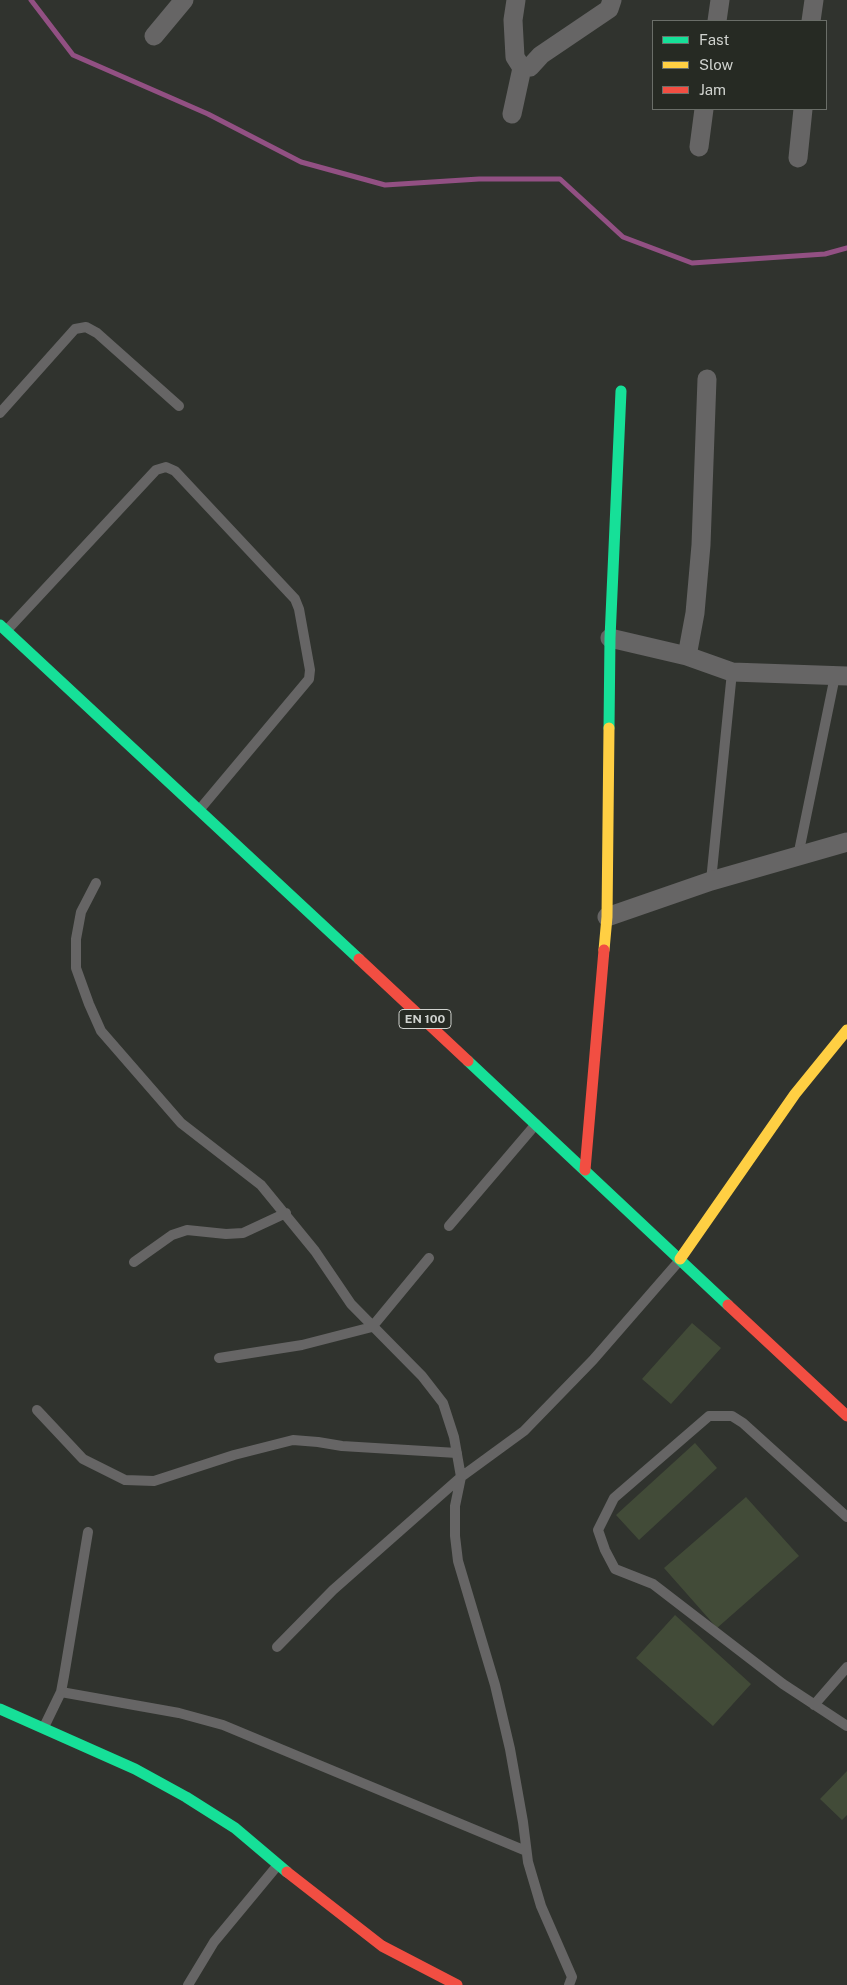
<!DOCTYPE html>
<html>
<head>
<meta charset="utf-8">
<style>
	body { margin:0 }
	#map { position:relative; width:847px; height:1985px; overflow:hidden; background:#30332e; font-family:"Public Sans",sans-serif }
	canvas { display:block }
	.legend { position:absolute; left:652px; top:20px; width:175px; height:90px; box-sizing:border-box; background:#262a23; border:1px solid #6a6e68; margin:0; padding:6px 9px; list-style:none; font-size:15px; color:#d0d3cf }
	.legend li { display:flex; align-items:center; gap:10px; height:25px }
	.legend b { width:25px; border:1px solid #6a6e68 }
</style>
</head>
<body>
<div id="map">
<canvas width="847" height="1985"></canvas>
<ul class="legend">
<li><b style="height:6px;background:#16e098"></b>Fast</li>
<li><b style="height:6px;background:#ffcf43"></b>Slow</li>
<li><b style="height:6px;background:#f24e42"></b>Jam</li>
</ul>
</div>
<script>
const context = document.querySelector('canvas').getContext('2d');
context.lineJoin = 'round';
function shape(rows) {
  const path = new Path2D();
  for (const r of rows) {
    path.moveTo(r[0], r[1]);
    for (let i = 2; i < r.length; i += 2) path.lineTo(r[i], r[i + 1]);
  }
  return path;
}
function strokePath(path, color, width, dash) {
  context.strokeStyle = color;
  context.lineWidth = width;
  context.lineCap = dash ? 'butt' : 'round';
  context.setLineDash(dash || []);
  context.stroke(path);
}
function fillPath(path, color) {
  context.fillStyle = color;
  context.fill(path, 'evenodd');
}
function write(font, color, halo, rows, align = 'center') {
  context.font = font + ' "Public Sans",sans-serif';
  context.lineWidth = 4.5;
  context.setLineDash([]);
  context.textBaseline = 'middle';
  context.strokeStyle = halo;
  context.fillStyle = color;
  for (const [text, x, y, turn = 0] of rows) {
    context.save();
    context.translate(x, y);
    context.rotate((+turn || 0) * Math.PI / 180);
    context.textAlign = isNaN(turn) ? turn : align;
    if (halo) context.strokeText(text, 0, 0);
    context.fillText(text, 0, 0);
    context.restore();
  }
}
strokePath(shape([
	[31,0,73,55,208,114,301,162,385,185,479,179,560,179,623,237,692,263,825,254,847,248]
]), '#925083', 5);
fillPath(shape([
	[692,1323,721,1348,671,1404,642,1379],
	[695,1443,717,1468,639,1540,616,1515],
	[746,1497,799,1556,717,1628,664,1568],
	[675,1615,751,1684,713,1726,636,1658],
	[847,1771,847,1815,842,1820,820,1799]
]), '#424b38');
strokePath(shape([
	[0,413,75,329,86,327,97,333,179,406],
	[7,630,156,470,166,467,175,471,295,599,299,609,310,670,309,679,200,809],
	[798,856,835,676],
	[711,881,732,672],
	[96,883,81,912,76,939,76,968,89,1004,101,1031,181,1123,261,1185,315,1251,351,1304,422,1376,443,1403,454,1437,461,1477,455,1506,455,1536,458,1561,495,1685,510,1749,523,1822,528,1862,541,1906,572,1977,569,1985],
	[449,1226,536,1124],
	[134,1262,172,1235,187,1230,226,1234,243,1233,286,1213],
	[219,1358,302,1345,372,1327,429,1258],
	[37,1410,83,1459,125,1480,154,1481,234,1455,293,1440,318,1442,342,1446,457,1453],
	[847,1517,743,1423,732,1416,709,1416,614,1498,598,1530,605,1550,615,1569,653,1584,783,1684,847,1726],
	[277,1647,333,1590,461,1477,524,1431,593,1360,680,1260],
	[61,1692,179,1713,223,1725,526,1851],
	[814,1705,847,1667],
	[44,1727,61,1692,64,1676,88,1532],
	[188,1985,214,1942,277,1866]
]), '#666565', 10);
strokePath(shape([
	[717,21,720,0],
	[811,21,814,0],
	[154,36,184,0],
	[522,68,530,67,541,55,609,9,612,0],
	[512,114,522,68,515,57,513,20,516,0],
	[699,147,704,109],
	[798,158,803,109],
	[610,638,687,656,732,672,847,676],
	[687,656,695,613,701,545,707,379],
	[607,917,711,881,847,842]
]), '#666565', 19);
strokePath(shape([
	[0,625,359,959],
	[609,728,610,638,621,391],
	[468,1061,728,1305],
	[0,1709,135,1769,186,1797,235,1828,287,1872]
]), '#16e098', 11);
strokePath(shape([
	[604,950,607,917,609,728],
	[680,1259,795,1094,847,1030]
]), '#ffcf43', 11);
strokePath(shape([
	[359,959,468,1061],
	[585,1170,604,950],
	[728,1305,847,1416],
	[287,1872,382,1946,457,1985]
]), '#f24e42', 11);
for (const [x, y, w] of [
	[425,1019,52]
]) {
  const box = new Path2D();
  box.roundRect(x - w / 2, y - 9.5, w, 19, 4);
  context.fillStyle = '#262a23';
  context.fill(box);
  strokePath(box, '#d0d3cf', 1);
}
write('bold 12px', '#d0d3cf', null, [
	["EN 100",425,1019]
]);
</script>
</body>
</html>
